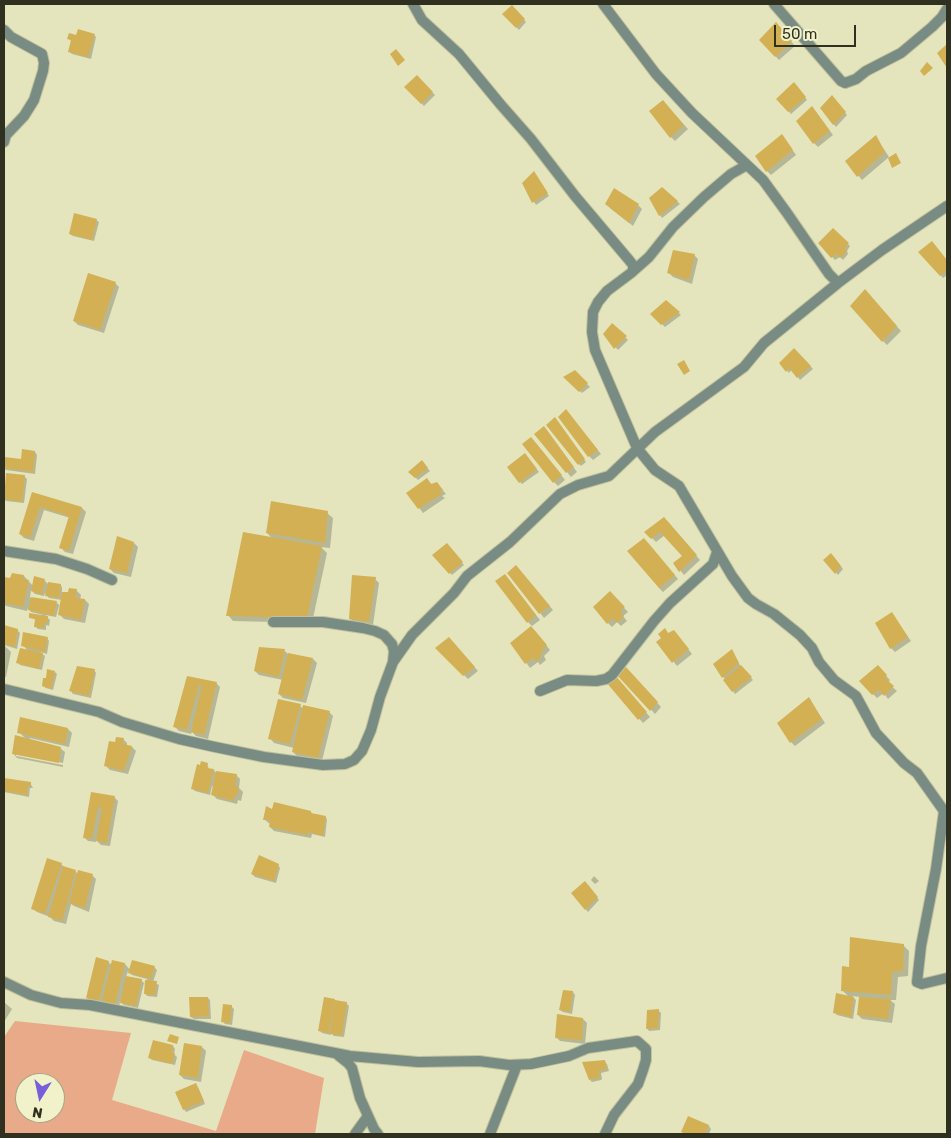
<!DOCTYPE html>
<html>
<head>
<meta charset="utf-8">
<style>
	body { margin:0 }
	#map { position:relative; width:951px; height:1138px; overflow:hidden; background:#e4e5bc; font-family:Rubik,sans-serif }
	canvas { display:block }
	.frame { position:absolute; inset:0; border:5px solid #303021; pointer-events:none }
	.north { position:absolute; left:15px; top:1073px; width:50px; height:50px; box-sizing:border-box; background:#f1f2c9; border:1px solid #a4a486; border-radius:50%; rotate:190deg; font-size:14px; font-weight:700; line-height:20px; text-align:center; color:#303021 }
	.north::after { content:''; display:block; margin:auto; width:18px; height:22px; background:#775fd9; clip-path:polygon(50% 0,100% 100%,50% 72%,0 100%) }
	.scale { position:absolute; left:774px; top:25px; width:82px; height:22px; box-sizing:border-box; border:2px solid #303021; border-top:0; padding-left:6px; font-size:15px; line-height:18px; white-space:nowrap; color:#303021; -webkit-text-stroke:4px #f1f2c9; paint-order:stroke }
</style>
</head>
<body>
<div id="map">
<canvas width="951" height="1138"></canvas>
<div class="frame"></div>
<div class="north">N</div>
<div class="scale">50 m</div>
</div>
<script>
const context = document.querySelector('canvas').getContext('2d');
context.lineJoin = 'round';
function fillPath(path, color) {
  context.fillStyle = color;
  context.fill(path, 'evenodd');
}
function shape(rows) {
  const path = new Path2D();
  for (const r of rows) {
    path.moveTo(r[0], r[1]);
    for (let i = 2; i < r.length; i += 2) path.lineTo(r[i], r[i + 1]);
  }
  return path;
}
function strokePath(path, color, width, dash) {
  context.strokeStyle = color;
  context.lineWidth = width;
  context.lineCap = dash ? 'butt' : 'round';
  context.setLineDash(dash || []);
  context.stroke(path);
}
fillPath(shape([
	[15,1021,131,1033,112,1100,216,1131,244,1050,324,1078,315,1134,4,1134,4,1037],
	[25,1083,55,1083,55,1113,25,1113]
]), '#e9aa89');
fillPath(shape([
	[512,6,526,22,519,30,504,14],
	[780,28,795,46,779,60,761,40],
	[94,35,96,37,91,59,72,54,69,51,72,42,69,39],
	[417,77,435,95,424,106,406,87],
	[797,86,807,100,791,114,778,99],
	[834,99,847,115,836,127,821,108],
	[667,106,688,129,675,141,671,137],
	[816,112,833,135,818,147,814,143],
	[782,135,796,155,771,175,767,171],
	[876,137,889,157,862,180,847,162],
	[534,173,549,196,536,205,523,184],
	[662,188,680,204,662,218,660,215],
	[638,205,642,209,633,226,610,208],
	[96,220,99,222,94,241,73,236,70,234],
	[833,230,850,246,847,251,848,254,843,260,840,257,835,260,819,243],
	[934,245,947,262,947,275,943,278,920,252],
	[694,255,698,259,692,284,673,277,669,273],
	[115,283,119,287,104,333,78,325,74,321],
	[869,295,901,331,887,345,883,341],
	[666,302,681,315,665,327,652,315],
	[612,324,628,340,618,350,604,334],
	[794,349,813,369,800,380,792,369,789,373,781,363],
	[575,372,590,387,582,393,565,377],
	[569,415,601,454,593,460,589,456],
	[557,421,586,462,581,466,579,464],
	[548,432,577,472,571,477,536,434],
	[535,442,565,480,558,486,554,482],
	[35,452,37,455,35,474,6,470,4,468,5,458,22,460],
	[527,457,539,472,522,484,520,482],
	[422,462,430,471,418,480,410,472],
	[7,474,24,476,27,479,24,503,6,501,4,499],
	[427,479,432,485,441,488,446,494,442,496,445,498,423,513,408,493],
	[32,493,82,508,86,512,73,554,65,552,61,548,70,518,44,510,34,541,24,538,20,534],
	[327,513,333,518,330,548,321,547,327,553,312,623,233,621,228,615,273,539,267,533],
	[668,522,700,560,684,575,674,563,684,556,665,535,656,542,646,532],
	[134,543,138,547,131,577,114,573,110,569],
	[648,543,678,579,663,592,659,588],
	[449,547,464,565,452,575,434,555],
	[834,557,843,569,838,575,825,560],
	[520,571,553,610,544,618,509,573],
	[13,574,24,576,33,586,44,580,49,585,60,585,62,587,62,593,69,593,77,591,81,595,80,600,85,600,89,604,85,623,64,619,60,615,62,600,49,598,45,593,44,596,35,594,31,590,30,598,57,603,60,606,59,606,56,617,45,615,50,620,49,626,46,625,46,630,38,629,35,626,36,620,30,617,43,617,43,615,31,612,28,608,27,611,6,606,4,604,5,578,11,579],
	[375,579,379,583,373,625,354,623,350,619],
	[509,580,540,620,532,626,528,622],
	[610,593,628,612,623,616,627,621,621,626,617,622,612,627,608,623],
	[892,614,911,641,895,652,891,648],
	[4,626,17,630,20,633,17,649,4,645,11,652,6,677,4,677],
	[535,631,550,650,544,656,546,660,540,665,538,662,530,668,512,643],
	[678,636,692,654,677,666,658,642],
	[47,638,49,641,47,654,40,652,45,656,42,670,20,665,18,662,28,651,23,645],
	[453,643,478,671,468,679,437,648],
	[285,651,289,655,313,659,317,663,306,703,283,698,279,694,283,680,259,675,255,671],
	[732,651,741,667,753,680,735,694,715,665],
	[878,667,890,680,888,683,897,691,888,699,884,693,877,698,873,694],
	[626,668,661,707,655,714,618,674],
	[94,670,96,673,91,698,73,694,71,691],
	[55,672,57,674,53,690,46,688,43,686],
	[188,678,216,683,220,687,208,739,196,736,192,732,191,734,179,731,175,727],
	[619,681,650,717,643,723,607,682],
	[809,699,825,723,795,746,791,742],
	[300,706,304,709,329,712,333,716,322,761,297,756,293,752,294,748,274,743,270,738],
	[68,729,72,733,69,747,30,738,29,740,60,748,65,752,63,763,16,753,16,756,63,765,63,767,17,758,13,753,26,739,19,732],
	[123,739,127,743,127,746,132,747,136,751,128,774,110,770,106,766,116,743],
	[207,764,209,769,214,770,217,774,236,775,240,779,239,788,243,792,241,801,238,800,237,804,217,799,213,795,214,787,212,786,210,795,195,791,193,789],
	[4,779,30,783,33,788,30,788,29,797,4,792],
	[92,793,114,797,118,801,110,846,101,845,96,840,96,842,88,841,84,837],
	[273,810,311,812,313,815,325,817,327,819,325,837,312,834,311,838,274,831,270,827,270,824,265,820],
	[61,864,65,868,75,871,78,874,92,875,96,879,89,912,74,906,71,904,66,924,54,921,50,917,37,912,32,908],
	[278,865,280,868,276,883,255,877,252,874],
	[594,876,599,881,595,884,591,880],
	[588,885,599,900,588,912,573,893],
	[903,945,909,951,908,976,898,977,896,1000,890,1000,895,1004,892,1023,862,1019,858,1015,860,997,852,996,856,1000,853,1019,837,1015,835,1013,849,997,842,990,851,968],
	[108,962,112,965,125,964,130,970,154,967,157,970,153,982,159,985,157,997,147,996,145,993,147,979,132,975,128,971,126,977,141,980,144,983,138,1008,124,1005,120,1001,119,1008,107,1005,104,1002,103,1004,91,1002,87,998],
	[573,992,575,995,572,1014,563,1012,560,1010],
	[208,998,210,1000,211,1019,194,1019,191,1017],
	[325,998,346,1003,349,1006,344,1037,334,1036,331,1033,331,1035,322,1033,320,1031],
	[4,1002,12,1009,4,1022],
	[231,1006,234,1009,232,1025,225,1024,223,1022],
	[658,1010,661,1013,660,1030,649,1031,647,1028],
	[583,1019,587,1023,585,1044,560,1041,556,1037],
	[173,1046,175,1049,174,1054,177,1057,175,1065,152,1060,150,1058],
	[202,1047,206,1051,201,1082,184,1079,180,1075],
	[604,1061,607,1064,609,1071,601,1073,602,1079,601,1080,592,1082,590,1080],
	[198,1087,205,1104,186,1112,184,1109],
	[689,1118,709,1126,711,1129,709,1134,685,1134,683,1132]
]), '#0003');
fillPath(shape([
	[512,5,525,19,516,28,502,14],
	[776,22,792,41,775,57,759,40],
	[78,29,95,34,88,57,68,52,71,40,67,39,69,33,76,35],
	[947,44,947,68,937,53],
	[396,49,405,60,398,66,390,54],
	[927,62,933,68,924,76,920,71],
	[417,75,433,92,421,104,404,87],
	[794,82,806,97,788,112,776,99],
	[832,95,846,112,833,125,820,108],
	[663,100,684,125,670,138,649,111],
	[812,106,830,131,813,144,796,121],
	[782,134,793,150,766,172,755,156],
	[876,135,885,152,857,177,845,161],
	[896,153,901,163,892,168,888,158],
	[534,171,548,193,532,203,522,183],
	[662,187,678,201,659,216,649,198],
	[614,188,639,204,629,223,605,204],
	[74,213,97,219,92,240,69,234],
	[833,228,849,243,845,248,847,251,840,258,837,254,831,258,818,243],
	[932,241,947,260,947,270,940,276,918,252],
	[673,250,695,254,689,280,667,273],
	[88,273,116,282,100,330,73,321],
	[865,289,897,326,882,342,850,306],
	[666,300,680,312,661,325,650,314],
	[612,323,627,336,614,349,603,334],
	[794,348,811,366,797,378,789,368,786,372,779,363],
	[684,360,690,371,684,375,677,364],
	[575,370,588,383,579,392,563,377],
	[566,409,598,450,588,457,558,417],
	[555,417,585,459,578,465,546,425],
	[544,426,574,467,566,473,534,434],
	[531,437,562,475,553,483,522,444],
	[22,449,35,451,33,472,4,468,4,457,21,459],
	[525,453,537,469,519,483,507,467],
	[422,460,428,468,415,478,408,472],
	[6,473,25,475,22,502,4,499],
	[427,478,431,484,437,482,443,490,439,491,442,494,418,509,406,493],
	[32,492,82,507,69,551,59,548,69,516,40,507,30,538,19,534],
	[271,501,328,511,325,543,266,533],
	[664,517,697,555,679,572,673,563,682,556,660,532,651,539,644,532],
	[243,532,322,546,307,618,226,616],
	[117,536,134,542,127,573,109,569],
	[644,538,675,575,659,588,627,551],
	[447,543,463,562,449,574,432,555],
	[831,553,841,566,835,574,823,560],
	[516,565,550,606,539,614,507,573],
	[12,573,24,575,23,579,29,580,23,607,4,603,4,577,10,578],
	[505,574,536,615,527,623,495,581],
	[352,575,376,577,369,622,349,619],
	[34,576,45,579,42,595,31,591],
	[48,582,61,584,59,598,45,596],
	[69,588,77,589,76,598,85,599,81,620,58,615,62,592,68,592],
	[610,591,625,607,620,611,624,616,617,623,613,618,607,624,593,607],
	[31,597,57,601,54,616,28,610],
	[892,612,908,637,890,649,875,623],
	[29,613,48,616,47,624,44,623,44,628,34,627,35,619,29,618],
	[4,625,18,629,15,647,4,644],
	[531,626,547,645,541,652,542,655,536,662,533,658,525,664,510,643],
	[665,628,668,633,674,630,689,649,672,663,656,642,661,638,658,634],
	[23,632,48,637,45,652,21,646],
	[449,637,475,667,463,676,435,648],
	[259,647,285,649,279,677,254,671],
	[20,648,43,653,39,669,16,663],
	[732,649,739,663,722,678,713,664],
	[288,653,313,658,302,700,278,694],
	[741,665,752,677,732,692,723,680],
	[878,665,887,675,885,678,894,686,884,696,879,690,872,695,859,681],
	[77,666,95,669,89,696,69,691],
	[626,667,658,702,650,711,616,674],
	[47,669,55,671,51,689,42,686,43,678,46,678],
	[615,675,647,712,638,720,606,682],
	[187,676,217,682,204,735,191,732,202,685,199,685,187,730,173,727],
	[809,697,822,719,790,743,777,723],
	[278,699,301,704,290,744,268,739],
	[303,705,330,711,318,758,292,752],
	[20,717,68,728,65,744,17,733],
	[15,735,61,747,59,763,12,754],
	[116,737,124,738,123,744,132,746,124,771,104,766,109,741,115,742],
	[201,761,208,763,207,768,214,769,208,793,191,789,197,764,200,765],
	[216,771,237,774,235,786,239,787,237,797,234,796,233,801,211,795],
	[4,778,31,782,31,786,28,786,27,795,4,791],
	[91,792,115,796,107,843,96,841,102,808,98,807,92,839,83,838],
	[274,802,311,811,311,813,326,816,323,836,308,832,307,835,269,827,270,820,263,820,266,806,272,809],
	[259,855,279,864,274,881,251,874],
	[47,858,62,863,45,914,31,909],
	[63,866,76,870,62,921,48,917],
	[78,870,93,874,85,908,69,903],
	[585,881,598,897,585,910,571,893],
	[850,937,904,944,903,971,892,972,891,995,841,991,842,966,849,967],
	[96,957,109,961,99,1001,86,998],
	[112,960,125,963,115,1005,102,1001],
	[132,960,155,966,151,979,128,973],
	[126,976,142,979,136,1006,120,1003],
	[145,980,157,981,155,995,144,994],
	[563,990,573,991,570,1012,559,1010],
	[836,993,854,997,851,1017,833,1013],
	[189,997,208,997,209,1016,190,1017],
	[324,997,335,999,329,1033,318,1031],
	[859,997,891,999,888,1019,857,1015],
	[335,1000,347,1002,342,1035,330,1034],
	[223,1004,232,1005,230,1023,221,1022],
	[659,1009,658,1028,646,1029,647,1010],
	[557,1014,583,1018,582,1040,555,1038],
	[170,1034,179,1037,177,1044,167,1041],
	[153,1040,173,1045,172,1053,175,1053,172,1064,148,1058],
	[184,1043,202,1046,198,1078,179,1075],
	[605,1060,607,1069,599,1071,600,1076,598,1078,589,1080,582,1062],
	[196,1083,204,1101,183,1110,175,1092],
	[688,1116,709,1125,705,1134,686,1134,681,1132]
]), '#d3b054');
const street = shape([
	[413,4,422,20,459,54,501,105,531,139,575,196,629,260,633,265,633,270],
	[603,4,656,74,692,113,763,180,787,213,829,274,838,283],
	[774,4,841,81,845,83,856,79,866,71,901,53,932,27,942,17,947,9],
	[4,30,11,37,42,54,44,63,43,71,34,100,24,116,6,135,4,142],
	[747,165,731,174,704,197,673,227,649,257,631,273,607,291,598,302,593,312,592,332,595,350,637,448,655,470,679,486,732,576,748,598,756,604,774,614,800,635,812,648,819,662,834,680,856,696,876,733,904,763,917,773,944,811,936,869,921,946,917,982,922,984,947,978],
	[4,551,56,559,87,569,112,580],
	[273,622,323,622,363,628,375,631,384,635,392,644,394,651,393,661],
	[4,689,99,712,122,722,179,739,215,747,264,757,323,765,345,764,354,760,362,751,371,730,380,697,393,662,412,635,454,593,467,576,510,542,560,494,578,485,609,476,655,432,744,367,764,343,838,283,882,250,947,206],
	[540,691,567,680,596,681,606,679,612,675,654,621,670,603,713,564,717,552],
	[4,982,31,995,61,1003,90,1005,350,1056,418,1062,479,1061,509,1065,531,1064,569,1056,588,1048,637,1041,646,1049,646,1060,643,1070,638,1084,614,1115,605,1134],
	[338,1055,348,1063,352,1068,360,1098,374,1129,378,1134],
	[355,1134,368,1116],
	[490,1134,517,1065]
]);
strokePath(street, '#c0c19d', 12);
strokePath(street, '#798c84', 10);
</script>
</body>
</html>
